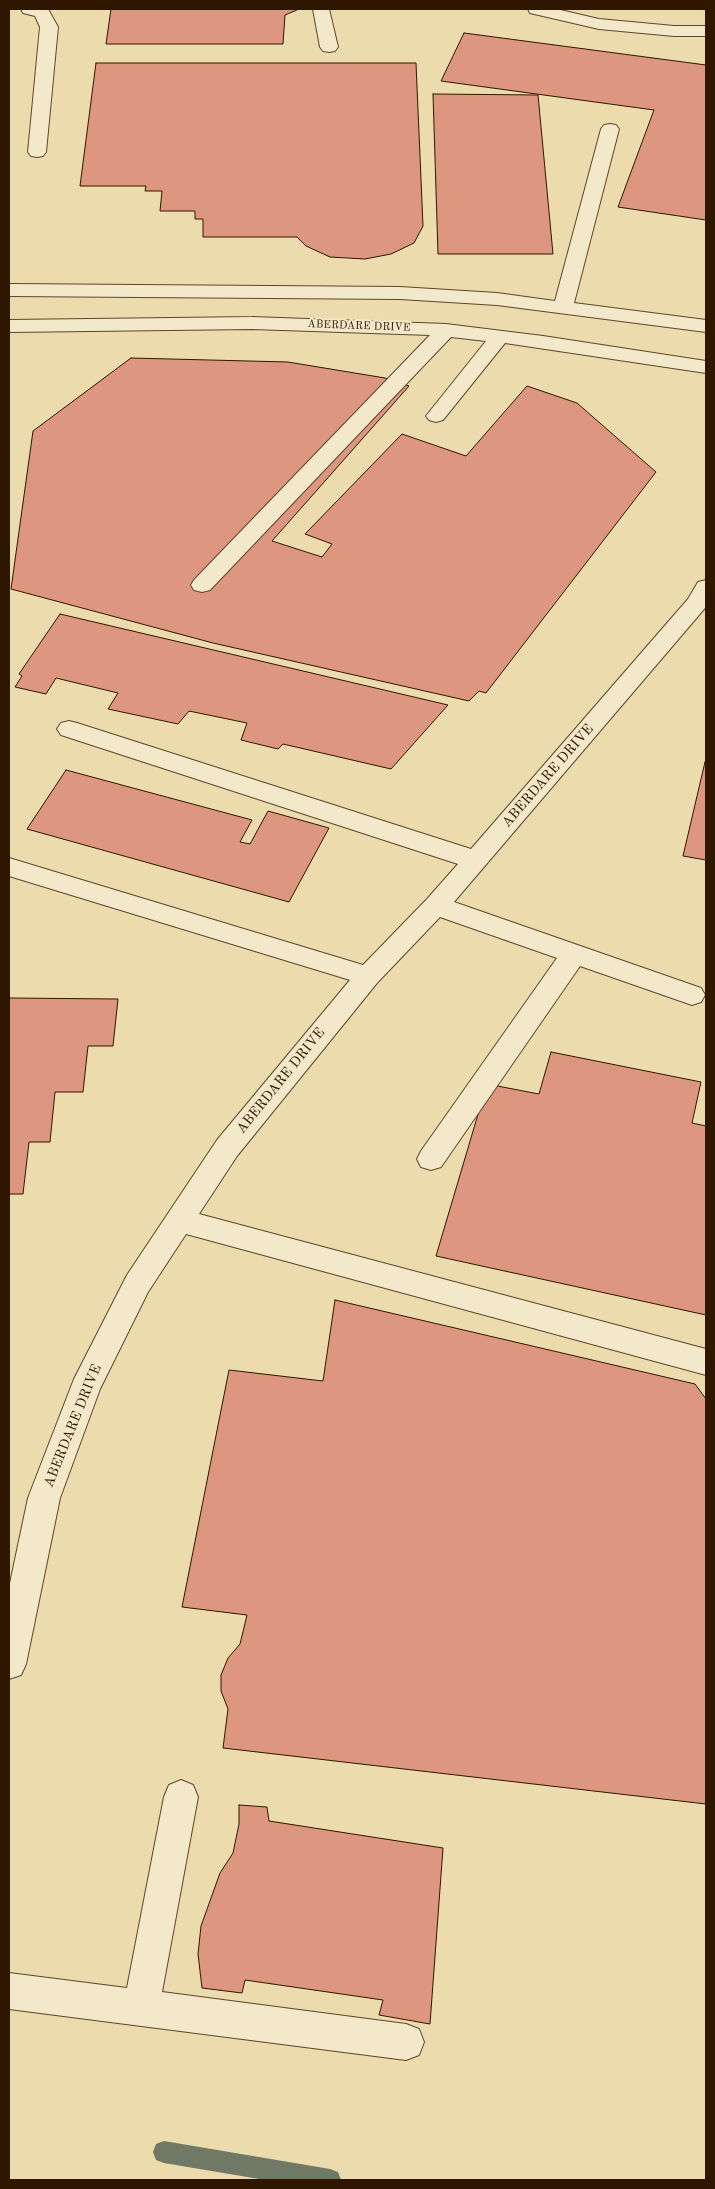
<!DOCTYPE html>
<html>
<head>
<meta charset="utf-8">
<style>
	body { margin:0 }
	#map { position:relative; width:715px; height:2189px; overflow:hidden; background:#ecdbac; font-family:"Old Standard TT",serif }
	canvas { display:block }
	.frame { position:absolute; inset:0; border:10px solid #2f1601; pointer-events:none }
</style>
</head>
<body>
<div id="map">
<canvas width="715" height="2189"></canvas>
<div class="frame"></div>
</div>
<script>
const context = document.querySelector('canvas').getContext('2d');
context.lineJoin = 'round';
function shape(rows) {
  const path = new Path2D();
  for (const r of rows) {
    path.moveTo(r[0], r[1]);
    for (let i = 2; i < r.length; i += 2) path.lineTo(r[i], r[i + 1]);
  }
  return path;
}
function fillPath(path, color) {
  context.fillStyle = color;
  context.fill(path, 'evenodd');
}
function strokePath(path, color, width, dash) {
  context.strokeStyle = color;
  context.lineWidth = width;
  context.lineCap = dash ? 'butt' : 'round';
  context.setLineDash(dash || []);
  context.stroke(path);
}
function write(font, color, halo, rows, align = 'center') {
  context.font = font + ' "Old Standard TT",serif';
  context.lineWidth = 4;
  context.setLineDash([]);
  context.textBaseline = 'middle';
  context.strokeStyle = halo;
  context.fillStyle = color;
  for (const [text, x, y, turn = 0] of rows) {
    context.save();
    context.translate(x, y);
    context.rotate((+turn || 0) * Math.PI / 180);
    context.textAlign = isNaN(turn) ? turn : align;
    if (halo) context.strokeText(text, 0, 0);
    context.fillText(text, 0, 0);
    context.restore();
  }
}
fillPath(shape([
	[164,2141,330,2169,338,2172,341,2180,265,2180,164,2163,156,2160,153,2152,156,2144,164,2141]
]), '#6f7965');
const building = shape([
	[111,9,296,9,297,10,285,15,283,44,106,44,111,9],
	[464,33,706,65,706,220,618,207,654,110,441,81,464,33],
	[96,63,416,63,423,226,414,243,391,254,365,259,330,257,306,246,297,237,203,237,203,219,195,219,195,211,160,211,162,191,145,191,146,186,80,186,96,63],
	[433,94,538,95,553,254,438,254,433,94],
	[131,358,288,362,385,378,409,386,272,541,322,557,332,544,305,534,402,434,466,456,527,386,577,403,656,472,486,693,479,691,469,701,213,643,11,589,33,431,131,358],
	[60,614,448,705,391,769,283,744,278,749,241,740,247,723,189,711,178,724,108,709,118,693,56,678,46,694,15,687,22,676,19,674,60,614],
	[705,762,706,762,706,860,683,856,705,762],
	[66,770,252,820,240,842,250,844,268,811,329,828,289,902,27,829,66,770],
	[9,998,118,999,113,1046,88,1046,83,1092,55,1092,50,1142,29,1142,23,1194,9,1194,9,998],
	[551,1052,701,1082,692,1123,706,1126,706,1315,436,1256,487,1084,539,1094,551,1052],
	[335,1300,695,1384,706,1399,706,1804,223,1748,228,1709,221,1691,221,1675,228,1658,240,1644,247,1615,182,1607,229,1370,323,1381,335,1300],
	[239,1805,267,1807,269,1821,443,1848,430,2024,379,2015,383,2000,245,1980,242,1993,202,1988,198,1954,201,1926,220,1873,233,1853,239,1824,239,1805]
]);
fillPath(building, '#dd967f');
strokePath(building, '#2f1601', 1);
const minor = shape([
	[21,9,48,9,58,27,46,152,43,156,37,157,31,156,28,152,40,27,35,16,23,13,21,9],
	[313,9,329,9,338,47,335,51,329,52,323,51,320,47,313,9],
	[528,9,556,9,599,19,674,26,706,26,706,36,674,36,599,29,530,13,528,9],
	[610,124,616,125,619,129,574,303,706,320,706,332,497,305,400,299,9,296,9,284,400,287,497,293,555,301,601,129,604,125,610,124],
	[252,317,446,324,543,336,706,361,706,373,505,343,443,420,436,422,429,420,426,416,486,341,451,337,210,590,202,592,194,590,191,585,194,580,430,335,252,329,9,332,9,320,252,317],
	[706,580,705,608,454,902,701,988,705,995,701,1002,692,1005,580,966,441,1167,431,1170,421,1167,417,1159,421,1151,557,958,440,917,377,983,237,1156,199,1214,706,1349,706,1375,186,1234,148,1292,100,1389,60,1498,26,1664,21,1675,9,1679,9,1588,28,1498,74,1379,127,1275,217,1140,350,980,9,876,9,858,363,965,427,899,458,864,61,735,57,729,61,723,69,721,77,723,471,849,688,599,698,582,706,580],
	[181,1780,193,1785,198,1797,162,1992,406,2024,419,2029,424,2042,419,2055,406,2060,9,2009,9,1973,127,1988,164,1797,169,1785,181,1780]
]);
strokePath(minor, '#5e472c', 2);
fillPath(minor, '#f3e8c9');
write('11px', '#2f1601', '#f3e8c9', [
	["ABERDARE DRIVE",359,326,2]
]);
write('14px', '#2f1601', '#f3e8c9', [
	["ABERDARE DRIVE",548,776,-49],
	["ABERDARE DRIVE",281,1081,-51],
	["ABERDARE DRIVE",73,1426,-68]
]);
</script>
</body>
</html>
